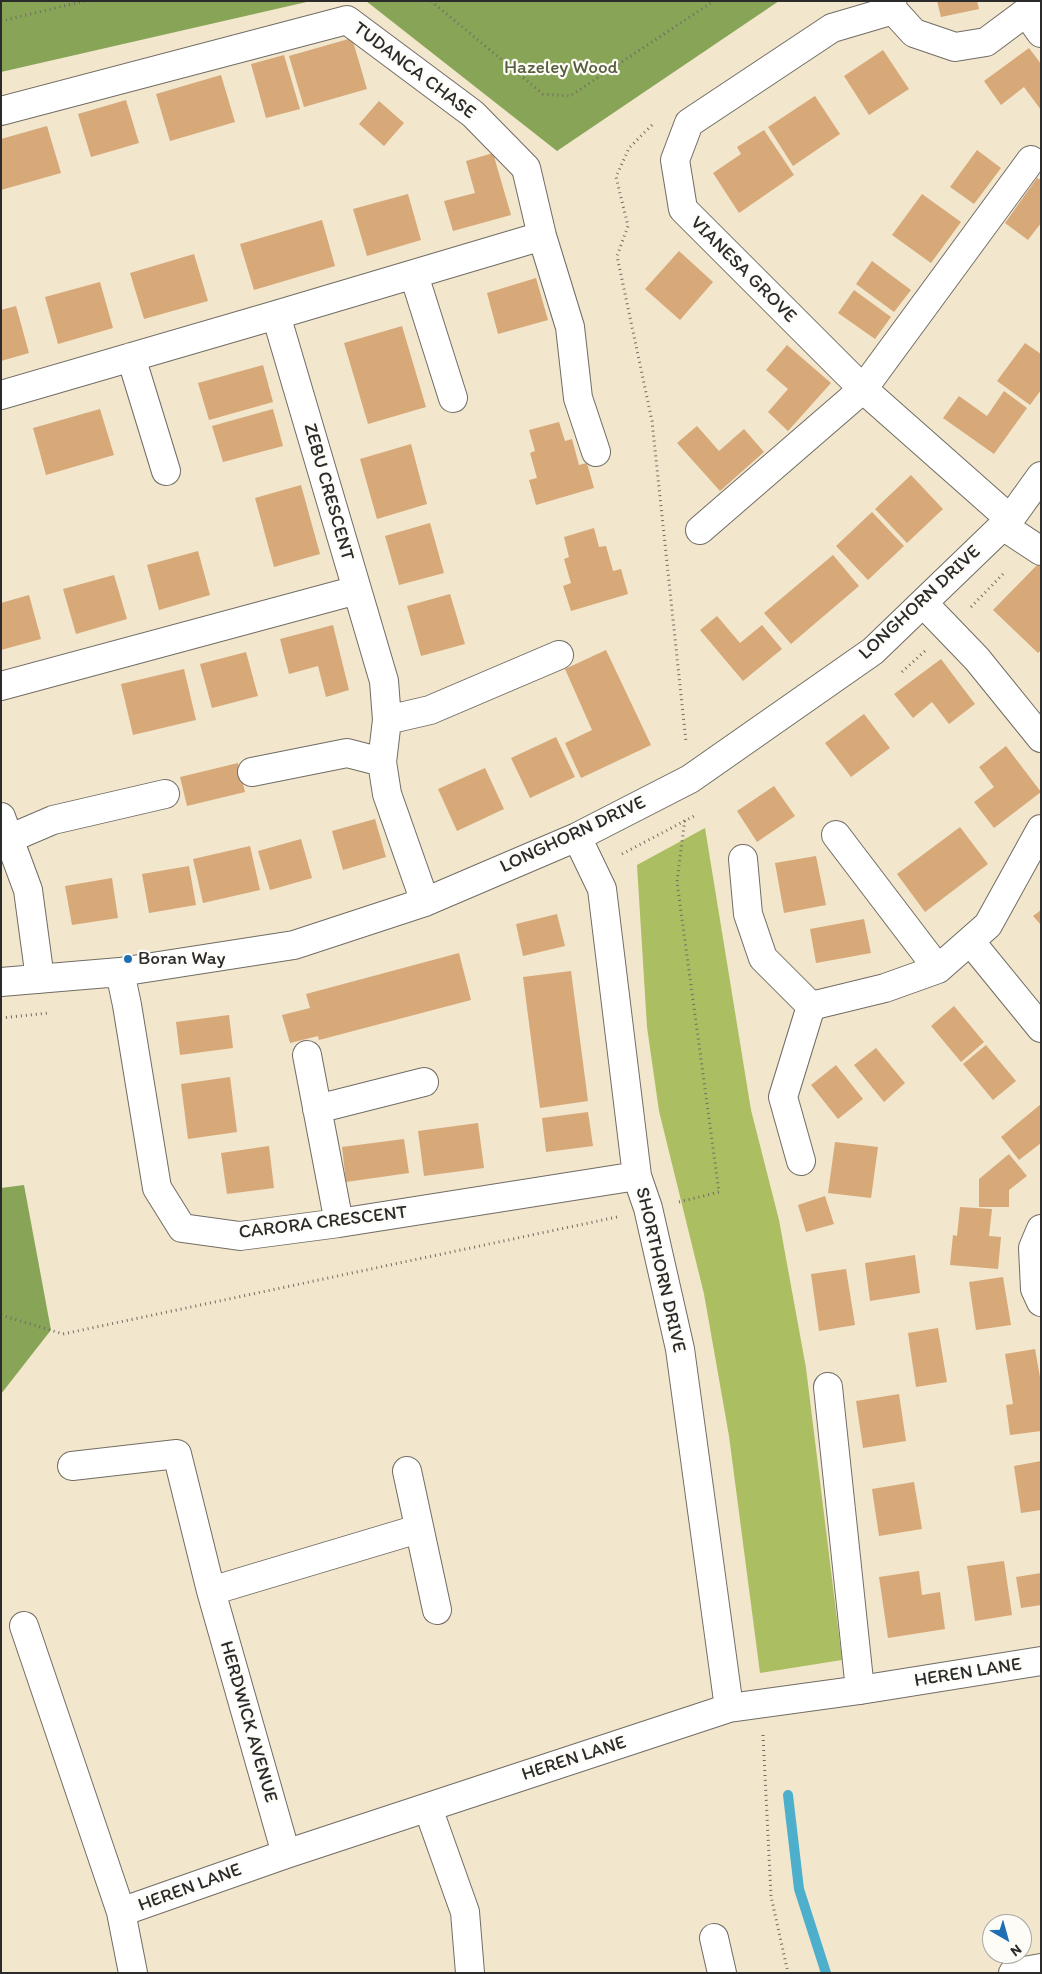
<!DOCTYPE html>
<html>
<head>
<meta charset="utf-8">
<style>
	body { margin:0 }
	#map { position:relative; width:1042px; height:1974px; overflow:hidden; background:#f2e6cd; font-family:Itim,sans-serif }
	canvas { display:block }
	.frame { position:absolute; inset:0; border:2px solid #2b2b2b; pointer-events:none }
	.north { position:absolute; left:982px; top:1914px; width:50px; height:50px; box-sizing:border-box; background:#fdfcf7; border:1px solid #a9a8a5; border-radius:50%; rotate:142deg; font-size:14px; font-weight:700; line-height:20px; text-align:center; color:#2b2b2b }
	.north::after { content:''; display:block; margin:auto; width:18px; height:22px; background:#1f6fb2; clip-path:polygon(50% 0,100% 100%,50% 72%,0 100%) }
</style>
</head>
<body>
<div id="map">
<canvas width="1042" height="1974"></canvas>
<div class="frame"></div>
<div class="north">N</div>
</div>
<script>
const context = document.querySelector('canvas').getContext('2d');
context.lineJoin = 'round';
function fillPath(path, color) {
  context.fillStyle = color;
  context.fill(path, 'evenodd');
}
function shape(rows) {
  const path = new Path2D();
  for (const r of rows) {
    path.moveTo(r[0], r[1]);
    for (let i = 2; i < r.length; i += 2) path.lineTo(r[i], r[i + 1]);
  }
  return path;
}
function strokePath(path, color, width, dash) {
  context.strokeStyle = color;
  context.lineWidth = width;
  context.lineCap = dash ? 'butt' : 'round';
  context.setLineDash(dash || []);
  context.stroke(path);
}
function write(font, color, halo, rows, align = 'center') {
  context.font = font + ' Itim,sans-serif';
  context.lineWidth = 4.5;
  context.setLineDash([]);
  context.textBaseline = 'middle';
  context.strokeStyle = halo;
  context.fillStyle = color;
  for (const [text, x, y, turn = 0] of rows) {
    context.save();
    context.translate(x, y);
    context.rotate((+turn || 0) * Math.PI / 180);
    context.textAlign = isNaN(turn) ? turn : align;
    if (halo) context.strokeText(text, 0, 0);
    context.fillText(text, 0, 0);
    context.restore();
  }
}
fillPath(shape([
	[705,828,751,1110,779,1220,806,1368,842,1660,760,1673,729,1436,704,1294,659,1111,647,1027,637,865]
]), '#abbe61');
fillPath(shape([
	[1,1,311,1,1,72],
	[366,1,779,1,557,151],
	[24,1185,51,1330,1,1394,1,1188]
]), '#88a557');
strokePath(shape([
	[788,1795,799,1889,826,1973]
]), '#4eafcd', 10);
fillPath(shape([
	[937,1,977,1,979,9,941,17],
	[352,38,367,89,304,107,289,56],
	[1029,48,1041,64,1041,110,1024,87,1001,105,984,81],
	[883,50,909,89,869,115,844,76],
	[284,55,300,109,266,118,251,64],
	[221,75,235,122,170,141,156,94],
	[815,96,840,134,793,166,768,127],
	[126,100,139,143,91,157,78,114],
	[379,101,404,123,384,146,359,124],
	[47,126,61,173,1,190,1,139],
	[764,130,794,175,739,213,713,173,741,154,737,147],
	[977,150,1001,168,974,204,950,187],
	[493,153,511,215,453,231,444,201,475,193,466,161],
	[1037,178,1041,180,1041,223,1028,240,1005,223],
	[408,194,421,240,367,256,353,209],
	[922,194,961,222,931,263,892,235],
	[322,220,335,266,254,290,240,244],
	[679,251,713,282,680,320,645,289],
	[194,254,208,301,144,319,130,273],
	[872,261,911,290,894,312,856,284],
	[536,278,548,320,498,334,487,293],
	[100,282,113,328,58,344,45,297],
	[854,290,891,317,875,339,838,313],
	[16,306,29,353,1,361,1,310],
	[402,326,426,407,368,424,344,343],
	[1025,343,1041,354,1041,390,1030,405,997,381],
	[787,345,831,383,788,431,768,412,788,389,766,370],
	[263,365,273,402,209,420,198,383],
	[1004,391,1027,408,994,454,943,418,959,396,987,416],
	[100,409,114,455,46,475,33,428],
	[273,409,283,446,223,462,212,426],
	[559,422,565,441,572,439,579,465,587,463,594,488,536,505,529,480,537,478,530,453,535,451,529,430],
	[697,426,719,451,744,429,764,452,720,491,677,443],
	[411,444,427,504,377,519,360,459],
	[911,475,943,509,907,543,875,509],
	[301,485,320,554,274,567,255,498],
	[872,512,904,546,868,580,836,546],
	[430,523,444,573,399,585,385,536],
	[594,528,599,547,606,546,613,571,621,569,628,594,571,611,563,586,571,583,564,559,569,557,564,537],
	[198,551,210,595,159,610,147,565],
	[833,555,859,586,791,644,764,613],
	[1041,561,1041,650,1038,653,993,610],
	[114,575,127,619,76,634,63,589],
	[450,594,465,644,421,656,407,606],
	[29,595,41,639,1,650,1,603],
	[717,616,740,643,762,625,782,649,743,681,700,630],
	[333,625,349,690,326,697,318,666,289,674,280,639],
	[606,650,651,745,581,778,565,743,592,730,565,669],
	[246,652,258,696,212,708,200,664],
	[941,659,975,704,949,724,932,702,913,718,894,694],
	[184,669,196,720,133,735,121,684],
	[864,714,890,748,851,777,825,743],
	[556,737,575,777,530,798,511,758],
	[1006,746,1041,792,994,828,974,802,994,787,979,767],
	[238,763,245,792,187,806,180,777],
	[485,768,504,809,457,831,438,789],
	[774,786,795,816,757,842,737,811],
	[375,819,386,857,343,870,332,831],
	[960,827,988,864,925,912,897,874],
	[301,839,312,878,270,890,258,851],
	[250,846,260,890,203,903,193,859],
	[816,856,826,905,784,913,775,863],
	[189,866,196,905,149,913,142,874],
	[112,878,118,918,72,925,65,886],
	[1041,910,1041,925,1033,916],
	[557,914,565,946,523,956,516,924],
	[864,919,871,953,816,963,810,929],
	[459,953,471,1000,319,1040,318,1036,290,1043,282,1015,310,1008,306,994],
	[571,971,588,1101,540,1108,523,977],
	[954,1006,984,1042,961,1062,931,1026],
	[229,1015,233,1048,180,1055,176,1022],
	[986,1045,1016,1081,993,1100,963,1064],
	[876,1048,905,1083,884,1102,854,1065],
	[836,1065,863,1099,838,1119,811,1085],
	[230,1077,237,1132,188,1139,181,1084],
	[1041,1104,1041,1143,1019,1160,1001,1137],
	[588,1112,593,1146,546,1152,542,1118],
	[478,1123,484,1168,424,1176,418,1131],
	[404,1139,409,1173,346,1182,342,1147],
	[835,1142,878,1147,871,1198,828,1193],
	[269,1146,274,1188,227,1194,221,1153],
	[1009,1154,1027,1176,1009,1190,1009,1207,979,1207,979,1179],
	[825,1196,834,1224,806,1232,798,1205],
	[960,1207,992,1209,989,1236,1001,1237,998,1269,950,1265,953,1235,957,1236],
	[915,1255,920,1293,870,1301,865,1263],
	[846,1269,855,1325,819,1331,811,1274],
	[1003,1277,1011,1325,976,1330,969,1282],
	[938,1328,947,1382,916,1387,908,1333],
	[1035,1349,1041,1383,1041,1431,1010,1435,1006,1405,1013,1404,1005,1354],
	[899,1394,906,1441,863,1448,856,1401],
	[1041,1461,1041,1510,1021,1513,1014,1466],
	[914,1482,922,1529,879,1536,872,1489],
	[1004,1561,1012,1615,975,1621,967,1566],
	[919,1571,922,1595,940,1592,945,1629,888,1638,879,1577],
	[1041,1573,1041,1605,1021,1608,1016,1577]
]), '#d7a878');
const minor = shape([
	[892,1,893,10,914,33,955,47,986,42,1041,1],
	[893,10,832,28,689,123,675,160,683,209,863,389,1010,519],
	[1026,12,1041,33],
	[1,111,347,20,473,114,526,168,542,236,570,327,578,398,596,452],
	[414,275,453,398],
	[276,315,542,236],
	[131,357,166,471],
	[1,395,276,315,384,681,387,720,382,762,387,794,425,902],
	[1003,526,1041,551],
	[700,530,863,389,1031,160],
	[924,604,977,659,1041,738],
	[1,686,357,590],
	[387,720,430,710,559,655],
	[252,772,347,753,382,762],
	[1,817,28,890,40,979],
	[836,835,938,969],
	[577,837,602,889,637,1176,648,1208,680,1349,729,1708],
	[11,838,53,820,165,794],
	[743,859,748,914,763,958,811,1006,783,1097,801,1161],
	[970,941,1041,1028],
	[120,972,127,1005,157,1188,182,1228,240,1236,339,1223,637,1176],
	[1,982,120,972,294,945,425,902,577,837,690,779,873,651,1010,519,1041,476],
	[811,1006,885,988,938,969,988,925,1041,829],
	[307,1055,339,1223],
	[317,1109,424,1082],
	[1041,1229,1033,1248,1035,1289,1041,1302],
	[828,1387,860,1690],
	[72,1466,177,1454,211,1591,286,1854],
	[407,1471,437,1610],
	[211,1591,418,1529],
	[24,1626,121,1912,133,1973],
	[428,1808,465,1912,470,1973],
	[121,1912,286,1854,729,1708,860,1690,1041,1661],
	[714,1938,722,1973],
	[1013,1973,1041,1968]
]);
strokePath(minor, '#716c64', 30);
strokePath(shape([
	[431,1,543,94,570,96,714,1],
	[1,21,85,1],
	[652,125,629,148,616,177,628,226,617,256,652,421,686,742],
	[971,607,1003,574],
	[902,672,925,651],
	[622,854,696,815],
	[1,1018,49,1013],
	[679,1202,719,1192,677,882,685,818],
	[1,1315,63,1334,617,1217],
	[763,1735,771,1896,788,1973]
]), '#716c64', 3, [1, 4]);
strokePath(minor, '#fff', 28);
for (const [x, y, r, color] of [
	[128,959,5,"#1f6fb2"]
]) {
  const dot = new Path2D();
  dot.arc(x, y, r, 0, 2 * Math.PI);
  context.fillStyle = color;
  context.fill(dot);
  strokePath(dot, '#fdfcf7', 2);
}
write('19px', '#585e3e', '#fdfcf7', [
	["Hazeley Wood",561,68]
]);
write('19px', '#2b2b2b', '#fdfcf7', [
	["TUDANCA CHASE",414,71,37],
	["VIANESA GROVE",743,270,45],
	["ZEBU CRESCENT",328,492,74],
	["LONGHORN DRIVE",920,603,-43],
	["LONGHORN DRIVE",573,835,-25],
	["CARORA CRESCENT",323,1223,-7],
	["SHORTHORN DRIVE",660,1270,77],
	["HEREN LANE",968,1673,-9],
	["HERDWICK AVENUE",248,1722,74],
	["HEREN LANE",574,1759,-18],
	["HEREN LANE",190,1888,-20]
]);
write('19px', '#2b2b2b', '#fdfcf7', [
	["Boran Way",138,959]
], 'left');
</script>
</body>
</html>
